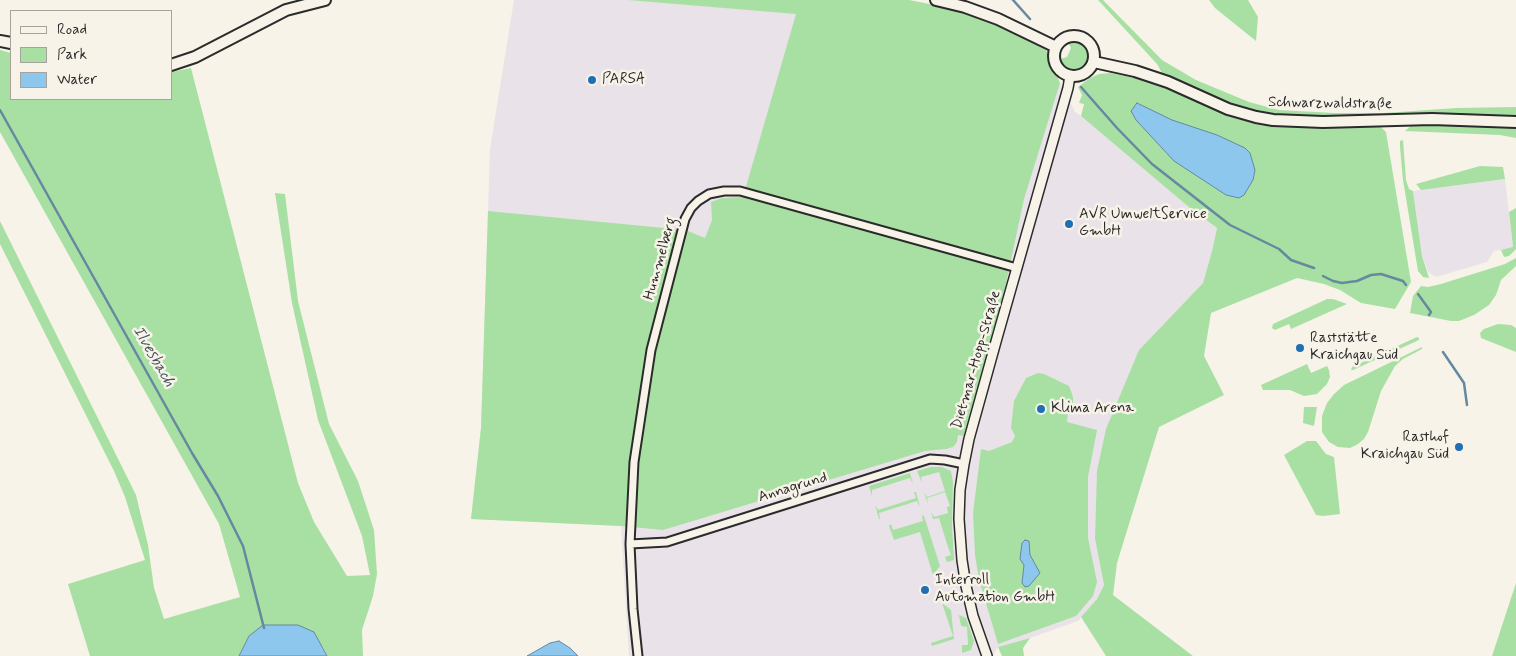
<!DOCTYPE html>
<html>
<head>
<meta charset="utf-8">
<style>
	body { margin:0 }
	#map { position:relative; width:1516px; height:656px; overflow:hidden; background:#f7f3e8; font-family:Mynerve,sans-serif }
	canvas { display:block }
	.legend { position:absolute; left:10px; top:10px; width:162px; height:90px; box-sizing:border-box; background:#f7f3e8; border:1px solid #a5a39c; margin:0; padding:6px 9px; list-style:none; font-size:15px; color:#2b2b2b }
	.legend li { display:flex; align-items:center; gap:10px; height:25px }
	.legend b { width:25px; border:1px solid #a5a39c }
</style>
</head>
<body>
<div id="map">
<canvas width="1516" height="656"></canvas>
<ul class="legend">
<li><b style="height:6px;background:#f7f3e8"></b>Road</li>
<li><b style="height:14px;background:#a8e0a4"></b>Park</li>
<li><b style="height:14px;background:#8ec7ed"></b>Water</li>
</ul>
</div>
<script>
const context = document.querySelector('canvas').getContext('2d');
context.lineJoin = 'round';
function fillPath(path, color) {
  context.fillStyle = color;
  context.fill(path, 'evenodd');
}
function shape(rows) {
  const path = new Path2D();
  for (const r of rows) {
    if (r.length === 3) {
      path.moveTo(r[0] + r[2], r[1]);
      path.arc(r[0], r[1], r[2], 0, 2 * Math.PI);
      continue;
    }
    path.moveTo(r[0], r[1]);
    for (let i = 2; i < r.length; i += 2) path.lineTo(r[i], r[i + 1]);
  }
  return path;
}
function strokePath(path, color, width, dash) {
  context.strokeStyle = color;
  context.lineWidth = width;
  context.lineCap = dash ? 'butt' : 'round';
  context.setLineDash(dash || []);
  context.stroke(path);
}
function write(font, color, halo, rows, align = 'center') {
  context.font = font + ' Mynerve,sans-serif';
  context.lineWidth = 5;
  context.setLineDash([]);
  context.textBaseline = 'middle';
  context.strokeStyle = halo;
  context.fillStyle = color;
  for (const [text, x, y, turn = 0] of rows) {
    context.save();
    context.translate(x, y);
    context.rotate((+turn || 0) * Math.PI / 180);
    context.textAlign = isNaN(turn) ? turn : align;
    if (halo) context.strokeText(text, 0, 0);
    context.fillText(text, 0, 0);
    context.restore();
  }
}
fillPath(shape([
	[514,0,800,0,1007,61,1060,83,1075,112,1083,117,1190,208,1217,228,1212,251,1203,283,1139,350,1095,539,1104,585,1097,599,1078,621,1030,638,998,647,992,656,629,656,621,526,471,519,481,428,490,149],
	[1505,179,1513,248,1494,251,1487,262,1436,277,1428,272,1422,256,1413,191]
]), '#eae2e9');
fillPath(shape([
	[628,0,909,0,960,10,1010,31,1046,50,1060,83,1024,199,1005,288,964,436,958,435,957,442,953,447,946,449,925,451,663,530,621,526,471,519,481,428,488,211,664,228,688,231,705,238,712,220,711,202,722,198,743,197,796,14],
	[1098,0,1103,0,1162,60,1196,80,1249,102,1279,110,1334,113,1384,113,1456,108,1516,107,1516,117,1430,114,1322,119,1270,116,1221,102,1164,77,1157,64],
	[1209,0,1248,0,1258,17,1256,41,1215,8],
	[1072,40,1080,41,1086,45,1091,55,1087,66,1077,72,1066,69,1060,59,1067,57,1071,48,1068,42],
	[0,50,11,53,11,99,171,99,171,72,191,68,298,483,314,522,347,576,370,575,362,536,318,420,292,303,275,193,285,194,298,301,329,424,358,481,374,530,377,574,373,596,362,630,363,656,327,656,323,647,249,636,239,656,90,656,68,584,145,560,125,497,114,471,0,244,0,221,136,495,148,545,154,588,164,619,240,597,219,524,0,132],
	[1110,73,1145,79,1271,124,1291,127,1314,127,1380,126,1386,132,1411,282,1395,309,1361,303,1340,290,1324,284,1297,278,1211,313,1204,356,1224,395,1159,427,1117,563,1113,595,1193,656,1106,656,1081,617,1097,599,1104,585,1095,539,1097,471,1106,429,1139,350,1203,283,1212,251,1217,228,1190,208,1081,116,1084,104,1079,103,1082,95,1078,87,1090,78,1099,74],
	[1421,123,1516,126,1516,138,1500,135,1405,131,1413,124],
	[1403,140,1406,180,1409,189,1413,191,1422,256,1429,278,1423,277,1418,271,1403,180,1400,147,1400,141],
	[1480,166,1503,167,1505,179,1421,190,1416,184],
	[1516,208,1516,249,1509,256,1504,257,1501,250,1513,247,1509,212],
	[1516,258,1516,266,1501,280,1496,295,1489,305,1474,315,1459,321,1451,321,1410,313,1413,296,1421,286,1428,287,1441,284,1505,264],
	[1327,299,1333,299,1347,304,1291,329,1289,324,1275,330,1272,328,1273,324],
	[1498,324,1511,325,1516,328,1516,352,1481,338,1480,333,1484,329],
	[1417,337,1419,338,1419,340,1353,370,1351,370,1352,367],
	[1422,347,1422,349,1403,359,1395,366,1381,391,1368,432,1364,439,1358,444,1350,448,1338,447,1329,442,1322,432,1322,416,1327,403,1334,394,1344,385],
	[1307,364,1311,373,1327,366,1329,370,1330,377,1327,384,1317,394,1304,396,1290,390,1263,390,1261,385],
	[1038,373,1044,374,1069,386,1073,397,1073,403,1068,412,1067,422,1097,430,1088,477,1088,538,1097,582,1093,596,1076,616,998,644,979,579,975,555,973,513,981,449,989,451,1012,442,1015,436,1011,428,1014,401,1026,378],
	[1304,407,1317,407,1314,426,1303,423],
	[1307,441,1316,441,1326,454,1334,457,1340,514,1323,516,1316,515,1284,455],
	[930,467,942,467,951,471,953,482,952,525,954,560,947,562,945,557,951,555,948,547,939,518,933,519,931,512,934,517,948,513,947,507,950,506,945,492,927,498,928,504,924,492,927,497,945,491,939,472,921,477,922,483,917,471],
	[910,473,913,484,910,478,872,490,872,496,869,486],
	[914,492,916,492,920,507,917,501,879,513,880,519,879,519,875,505,878,510,916,498],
	[922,515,924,516,940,566,933,575,920,532,894,540,889,526,891,524,893,530,923,521],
	[1516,583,1516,656,1492,656],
	[942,603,951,610,954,639,932,646,931,643,953,636],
	[959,615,966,618,974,641,971,650,962,653,962,645,968,645,967,627,961,626],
	[1030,638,1023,648,1024,656,1002,656,998,647]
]), '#a8e0a4');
const water = shape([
	[1137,103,1172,120,1217,135,1245,148,1250,153,1255,170,1253,180,1244,195,1239,198,1226,195,1174,161,1136,120,1131,111,1137,103],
	[1025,540,1029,541,1030,555,1040,573,1029,586,1025,587,1022,583,1024,565,1020,559,1022,543,1025,540],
	[263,625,298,625,314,632,327,656,239,656,249,636,263,625],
	[559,641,570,648,578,656,527,656,550,643,559,641]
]);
fillPath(water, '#8ec7ed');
strokePath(water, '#66899f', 1);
strokePath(shape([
	[1013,0,1030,19],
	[1081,87,1117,128,1152,164,1230,225,1279,249,1291,260,1314,268],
	[0,110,192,453,218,496,243,546,264,628],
	[1323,276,1333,281,1342,283,1357,281,1371,275,1381,274,1403,281,1406,285],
	[1418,294,1431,312,1429,315],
	[1443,352,1464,383,1467,405]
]), '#66899f', 2.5);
const minor = shape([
	[630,544,667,542,930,459,945,460,964,464],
	[638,656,633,609,630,544,634,462,651,350,685,219,691,208,698,201,709,194,724,191,740,191,1017,268]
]);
const tertiary = shape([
	[987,656,973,616,966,586,962,560,959,519,960,490,964,464,969,439,997,338,1068,88,1070,76]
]);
const secondary = shape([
	[936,0,965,7,998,19,1056,47],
	[1074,56,20],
	[0,41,11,43],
	[1094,62,1135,71,1168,82,1228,109,1256,117,1273,120,1323,122,1432,119,1516,122],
	[171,65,195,57,286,10,325,0]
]);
strokePath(minor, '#2b2b2b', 11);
strokePath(tertiary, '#2b2b2b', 12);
strokePath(secondary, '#2b2b2b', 14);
strokePath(minor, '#f7f3e8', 7);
strokePath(tertiary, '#f7f3e8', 9);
strokePath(secondary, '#f7f3e8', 10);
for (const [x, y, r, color] of [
	[592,80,5,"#1f6fb2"],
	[1069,224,5,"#1f6fb2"],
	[1300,348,5,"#1f6fb2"],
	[1041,409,5,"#1f6fb2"],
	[1459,447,5,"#1f6fb2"],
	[925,590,5,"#1f6fb2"]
]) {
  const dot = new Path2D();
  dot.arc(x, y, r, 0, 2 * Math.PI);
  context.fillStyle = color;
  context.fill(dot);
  strokePath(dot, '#f7f3e8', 2);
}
write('15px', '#2b2b2b', '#f7f3e8', [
	["PARSA",602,80],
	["AVR UmweltService",1079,215],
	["GmbH",1079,232],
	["Raststätte",1310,339],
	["Kraichgau Süd",1310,356],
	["Klima Arena",1051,409],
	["Rasthof",1449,438,"right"],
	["Kraichgau Süd",1449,455,"right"],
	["Interroll",935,581],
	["Automation GmbH",935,598]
], 'left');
write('15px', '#2b2b2b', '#f7f3e8', [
	["Schwarzwaldstraße",1330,104,1],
	["Hummelberg",661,259,-74],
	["Dietmar-Hopp-Straße",977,360,-74],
	["Annagrund",793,488,-17]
]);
write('italic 16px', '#44525c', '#f7f3e8', [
	["Ilvesbach",153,357,60]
]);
</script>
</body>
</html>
